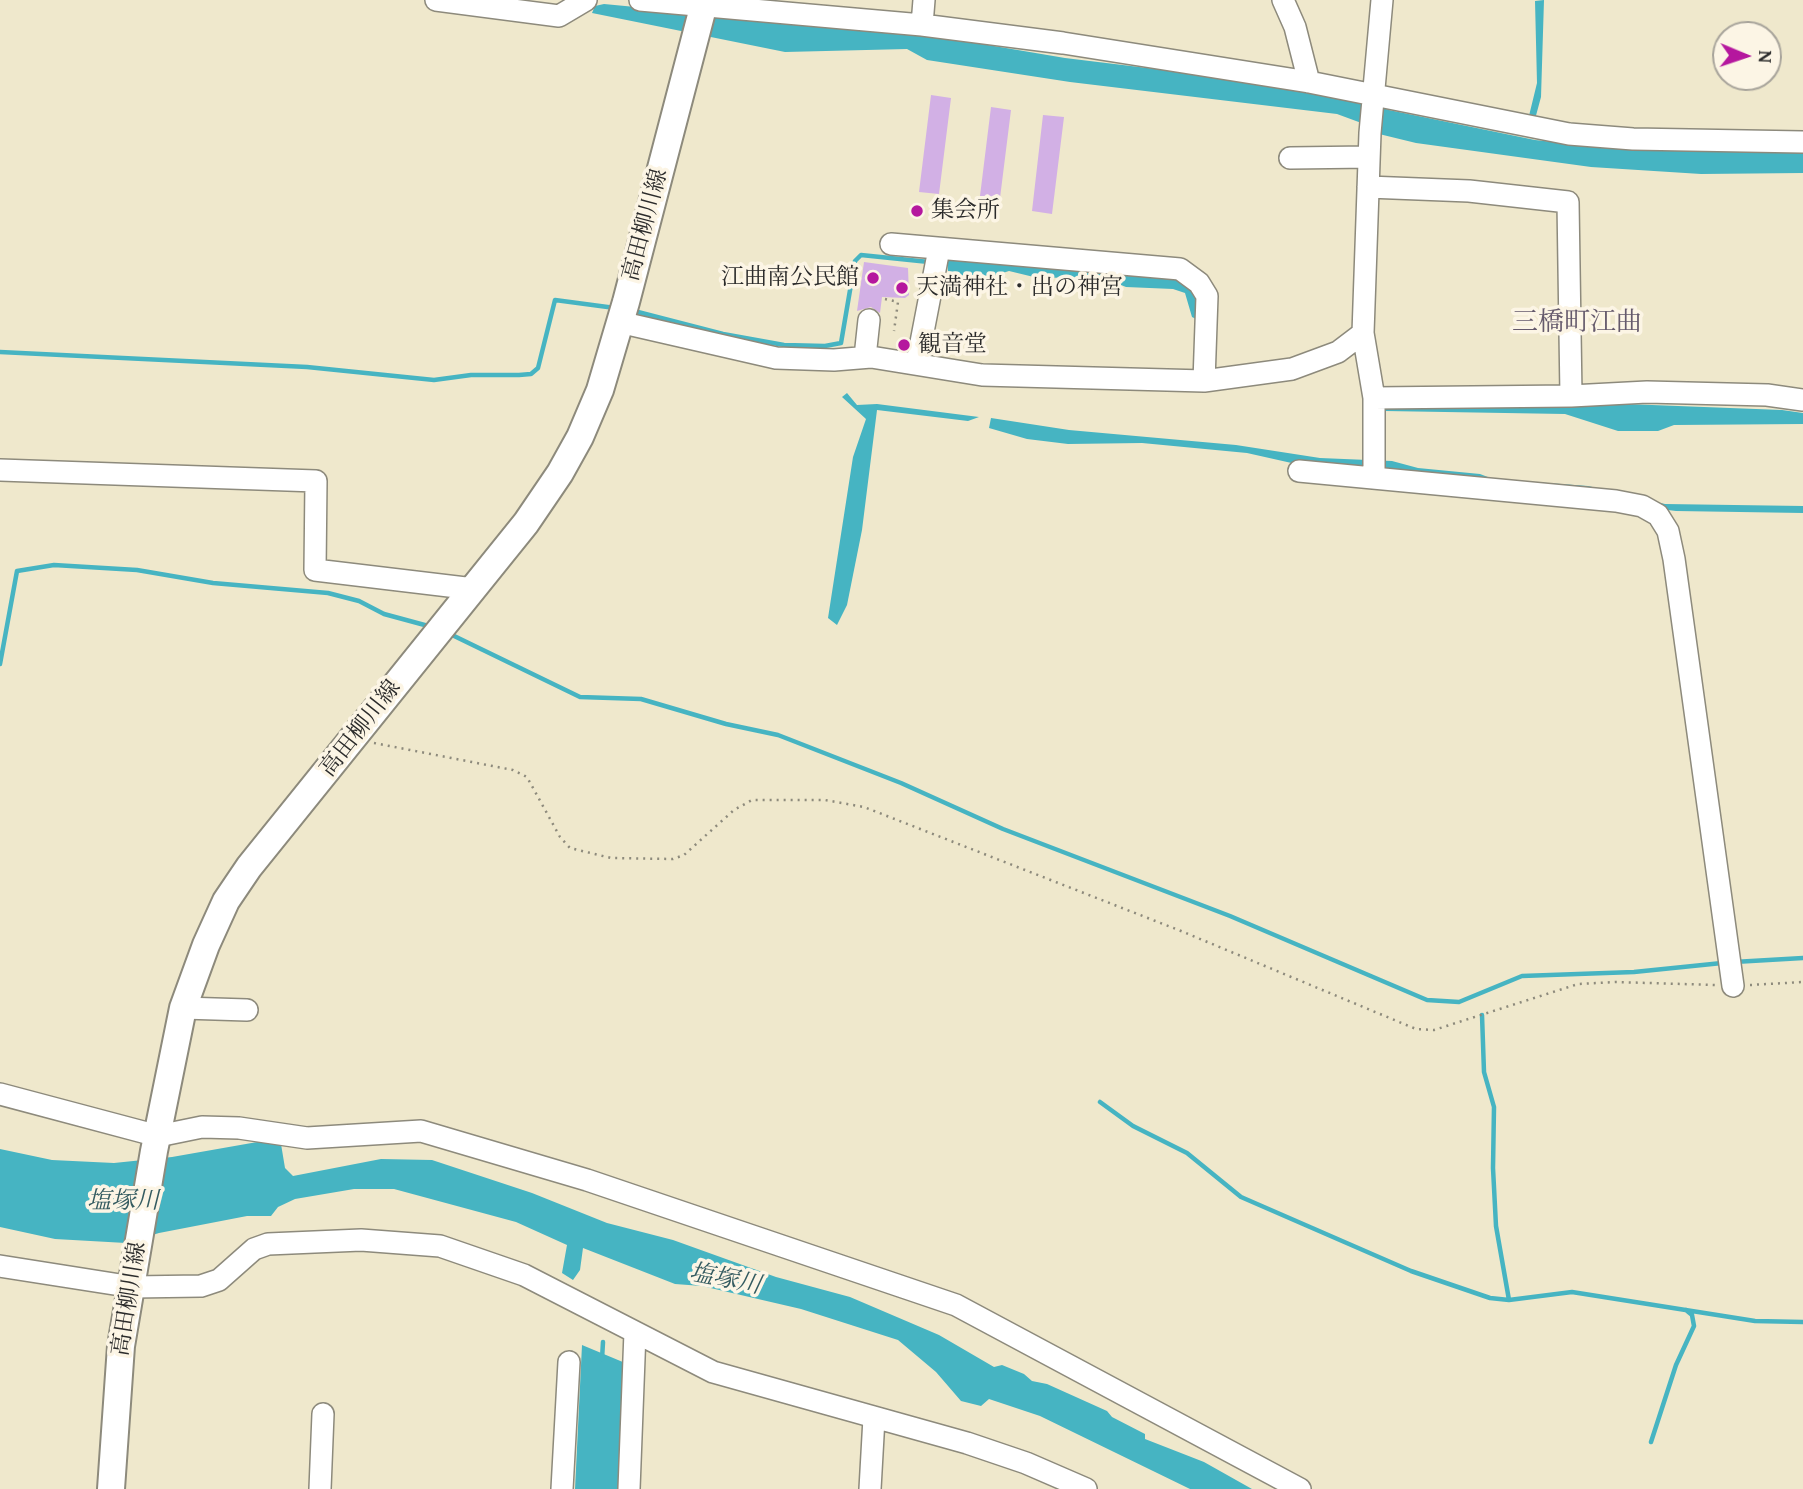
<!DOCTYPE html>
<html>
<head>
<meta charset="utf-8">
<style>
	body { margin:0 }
	#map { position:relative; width:1803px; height:1489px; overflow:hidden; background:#efe8cc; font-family:"Gentium Book Plus",serif }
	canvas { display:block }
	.north { position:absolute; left:1712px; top:21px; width:70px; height:70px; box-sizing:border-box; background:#fcf5e5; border:2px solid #a8a49b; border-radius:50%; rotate:92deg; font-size:19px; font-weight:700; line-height:28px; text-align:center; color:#2b2b2b }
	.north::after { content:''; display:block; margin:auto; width:24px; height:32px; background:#b5179e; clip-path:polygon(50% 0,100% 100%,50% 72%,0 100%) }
</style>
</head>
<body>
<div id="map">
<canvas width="1803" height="1489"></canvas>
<div class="north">N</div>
</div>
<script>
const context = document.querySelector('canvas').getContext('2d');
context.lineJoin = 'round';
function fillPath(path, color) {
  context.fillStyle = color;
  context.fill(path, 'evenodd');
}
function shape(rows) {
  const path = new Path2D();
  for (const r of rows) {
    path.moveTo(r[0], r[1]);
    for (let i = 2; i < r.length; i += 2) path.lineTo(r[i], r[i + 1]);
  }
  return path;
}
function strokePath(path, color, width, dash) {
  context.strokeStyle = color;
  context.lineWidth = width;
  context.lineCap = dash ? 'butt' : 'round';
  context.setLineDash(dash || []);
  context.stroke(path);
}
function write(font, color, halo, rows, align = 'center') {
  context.font = font + ' "Gentium Book Plus","Noto Serif JP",serif';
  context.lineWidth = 7;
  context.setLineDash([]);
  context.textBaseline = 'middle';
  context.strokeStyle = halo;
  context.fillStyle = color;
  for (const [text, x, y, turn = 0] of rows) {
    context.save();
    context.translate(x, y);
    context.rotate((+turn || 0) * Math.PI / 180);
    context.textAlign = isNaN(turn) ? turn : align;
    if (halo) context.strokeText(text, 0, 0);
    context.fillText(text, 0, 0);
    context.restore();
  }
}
fillPath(shape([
	[1544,0,1541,97,1534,123,1527,124,1537,83,1535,1],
	[604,4,929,35,1065,58,1246,80,1366,102,1389,110,1535,140,1590,146,1803,150,1803,173,1701,174,1591,167,1416,143,1375,133,1375,128,1337,114,1070,82,927,60,907,49,785,52,592,13,595,6],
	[947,258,1186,281,1196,286,1200,321,1192,317,1185,293,1173,289,1126,287,1101,277,1038,278,1009,271,978,281,948,271],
	[847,393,857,405,877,404,979,417,968,421,877,410,862,530,847,605,837,625,828,618,853,457,866,419,842,397],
	[1389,402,1626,404,1782,410,1803,413,1803,424,1674,425,1658,431,1618,431,1565,414,1385,411,1377,407],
	[991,418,1069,430,1236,445,1320,458,1392,461,1418,468,1480,474,1493,479,1588,486,1665,504,1803,506,1803,513,1676,511,1296,464,1247,453,1142,443,1068,444,1027,439,989,428],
	[280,1138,285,1168,293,1176,381,1159,432,1160,532,1193,607,1223,673,1240,776,1277,850,1297,939,1335,994,1367,1002,1365,1024,1374,1032,1381,1047,1384,1107,1411,1112,1417,1145,1434,1145,1439,1204,1462,1252,1489,1190,1489,1040,1416,989,1399,981,1406,961,1401,936,1372,898,1340,801,1309,702,1286,675,1284,583,1248,580,1270,573,1280,562,1273,567,1245,516,1222,394,1189,354,1189,295,1199,278,1207,271,1216,247,1216,159,1233,126,1243,55,1239,0,1227,0,1149,52,1160,114,1163,172,1157],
	[582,1345,630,1365,623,1489,575,1489]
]), '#46b4c2');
strokePath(shape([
	[634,311,723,334,784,345,825,346,841,343,855,261,861,255,929,262],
	[0,352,307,367,434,380,471,375,519,375,531,374,538,368,555,300,615,308],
	[450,634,580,697,641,699,726,724,778,735,901,783,1003,829,1230,916,1427,1000,1459,1002,1522,976,1634,972,1722,963],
	[0,664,17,571,54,565,137,570,213,583,328,593,359,601,384,614,432,627],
	[1734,962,1803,958],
	[1482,1015,1484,1072,1494,1107,1493,1168,1496,1226,1509,1300],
	[1100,1102,1133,1126,1187,1153,1241,1197,1411,1271,1490,1298,1509,1300,1572,1292,1755,1321,1803,1322],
	[602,1359,603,1342],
	[1651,1442,1676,1365,1694,1326,1692,1315,1686,1310]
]), '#46b4c2', 4.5);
fillPath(shape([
	[931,95,951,98,939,194,919,192],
	[991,107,1011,110,999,206,979,204],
	[1043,115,1064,117,1052,214,1032,211],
	[864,262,908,268,909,295,905,298,882,297,880,313,871,307,857,311]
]), '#d2b0e5');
const minor = shape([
	[436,0,559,16,586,0],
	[640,0,922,25,1063,43,1309,82,1569,134,1633,139,1803,142],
	[1283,0,1295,27,1309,82],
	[922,25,924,0],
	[1290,158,1369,157],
	[1368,187,1469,191,1568,202,1571,396],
	[891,244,1180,269,1199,283,1207,296,1204,381],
	[619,322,776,358,834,360,871,357,982,375,1204,381,1292,369,1338,352,1363,333,1370,133,1382,0],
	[1363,333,1374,398,1571,396,1647,392,1767,395,1803,400],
	[865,357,869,320],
	[917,363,939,249],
	[1374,398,1374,478],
	[0,470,316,481,315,570,474,589],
	[1299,471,1616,501,1642,506,1658,515,1668,531,1674,559,1733,986],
	[183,1008,247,1010],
	[0,1094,158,1136,202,1127,239,1128,307,1138,421,1131,587,1180,956,1305,1300,1489],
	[0,1266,133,1287,201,1286,219,1280,254,1249,268,1244,361,1240,440,1246,524,1275,713,1372,967,1443,1026,1463,1086,1489],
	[320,1489,323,1414],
	[562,1489,569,1362],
	[629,1489,635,1332],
	[870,1489,874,1418]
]);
const major = shape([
	[111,1489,121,1346,154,1151,183,1008,206,945,226,901,249,867,526,523,560,473,580,437,600,390,626,302,705,0]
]);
strokePath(minor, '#8d8a7c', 24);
strokePath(major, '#8d8a7c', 30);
strokePath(shape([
	[885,299,898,302,894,331],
	[374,743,513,770,527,777,560,837,570,848,611,858,673,859,684,855,734,810,752,800,825,800,864,807,1181,931,1416,1029,1434,1030,1578,984,1615,982,1716,985],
	[1750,985,1803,982]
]), '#8d8a7c', 2.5, [2, 5]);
strokePath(minor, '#fff', 21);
strokePath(major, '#fff', 26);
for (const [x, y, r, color] of [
	[917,211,7,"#b5179e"],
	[873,278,7,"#b5179e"],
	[902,288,7,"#b5179e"],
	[904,345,7,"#b5179e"]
]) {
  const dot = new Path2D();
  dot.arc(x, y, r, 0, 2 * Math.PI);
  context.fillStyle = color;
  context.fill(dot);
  strokePath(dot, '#fcf5e5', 2.5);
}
write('23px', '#2b2b2b', '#fcf5e5', [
	["集会所",931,211],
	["江曲南公民館",859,278,"right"],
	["天満神社・出の神宮",916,288],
	["観音堂",918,345]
], 'left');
write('23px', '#2b2b2b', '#fcf5e5', [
	["高田柳川線",646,225,-75],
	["高田柳川線",361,729,-52],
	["高田柳川線",130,1299,-81]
]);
write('italic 24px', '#345b60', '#fcf5e5', [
	["塩塚川",123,1202],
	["塩塚川",725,1280,11]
]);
write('26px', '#655a6c', '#fcf5e5', [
	["三橋町江曲",1577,323]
]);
</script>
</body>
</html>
